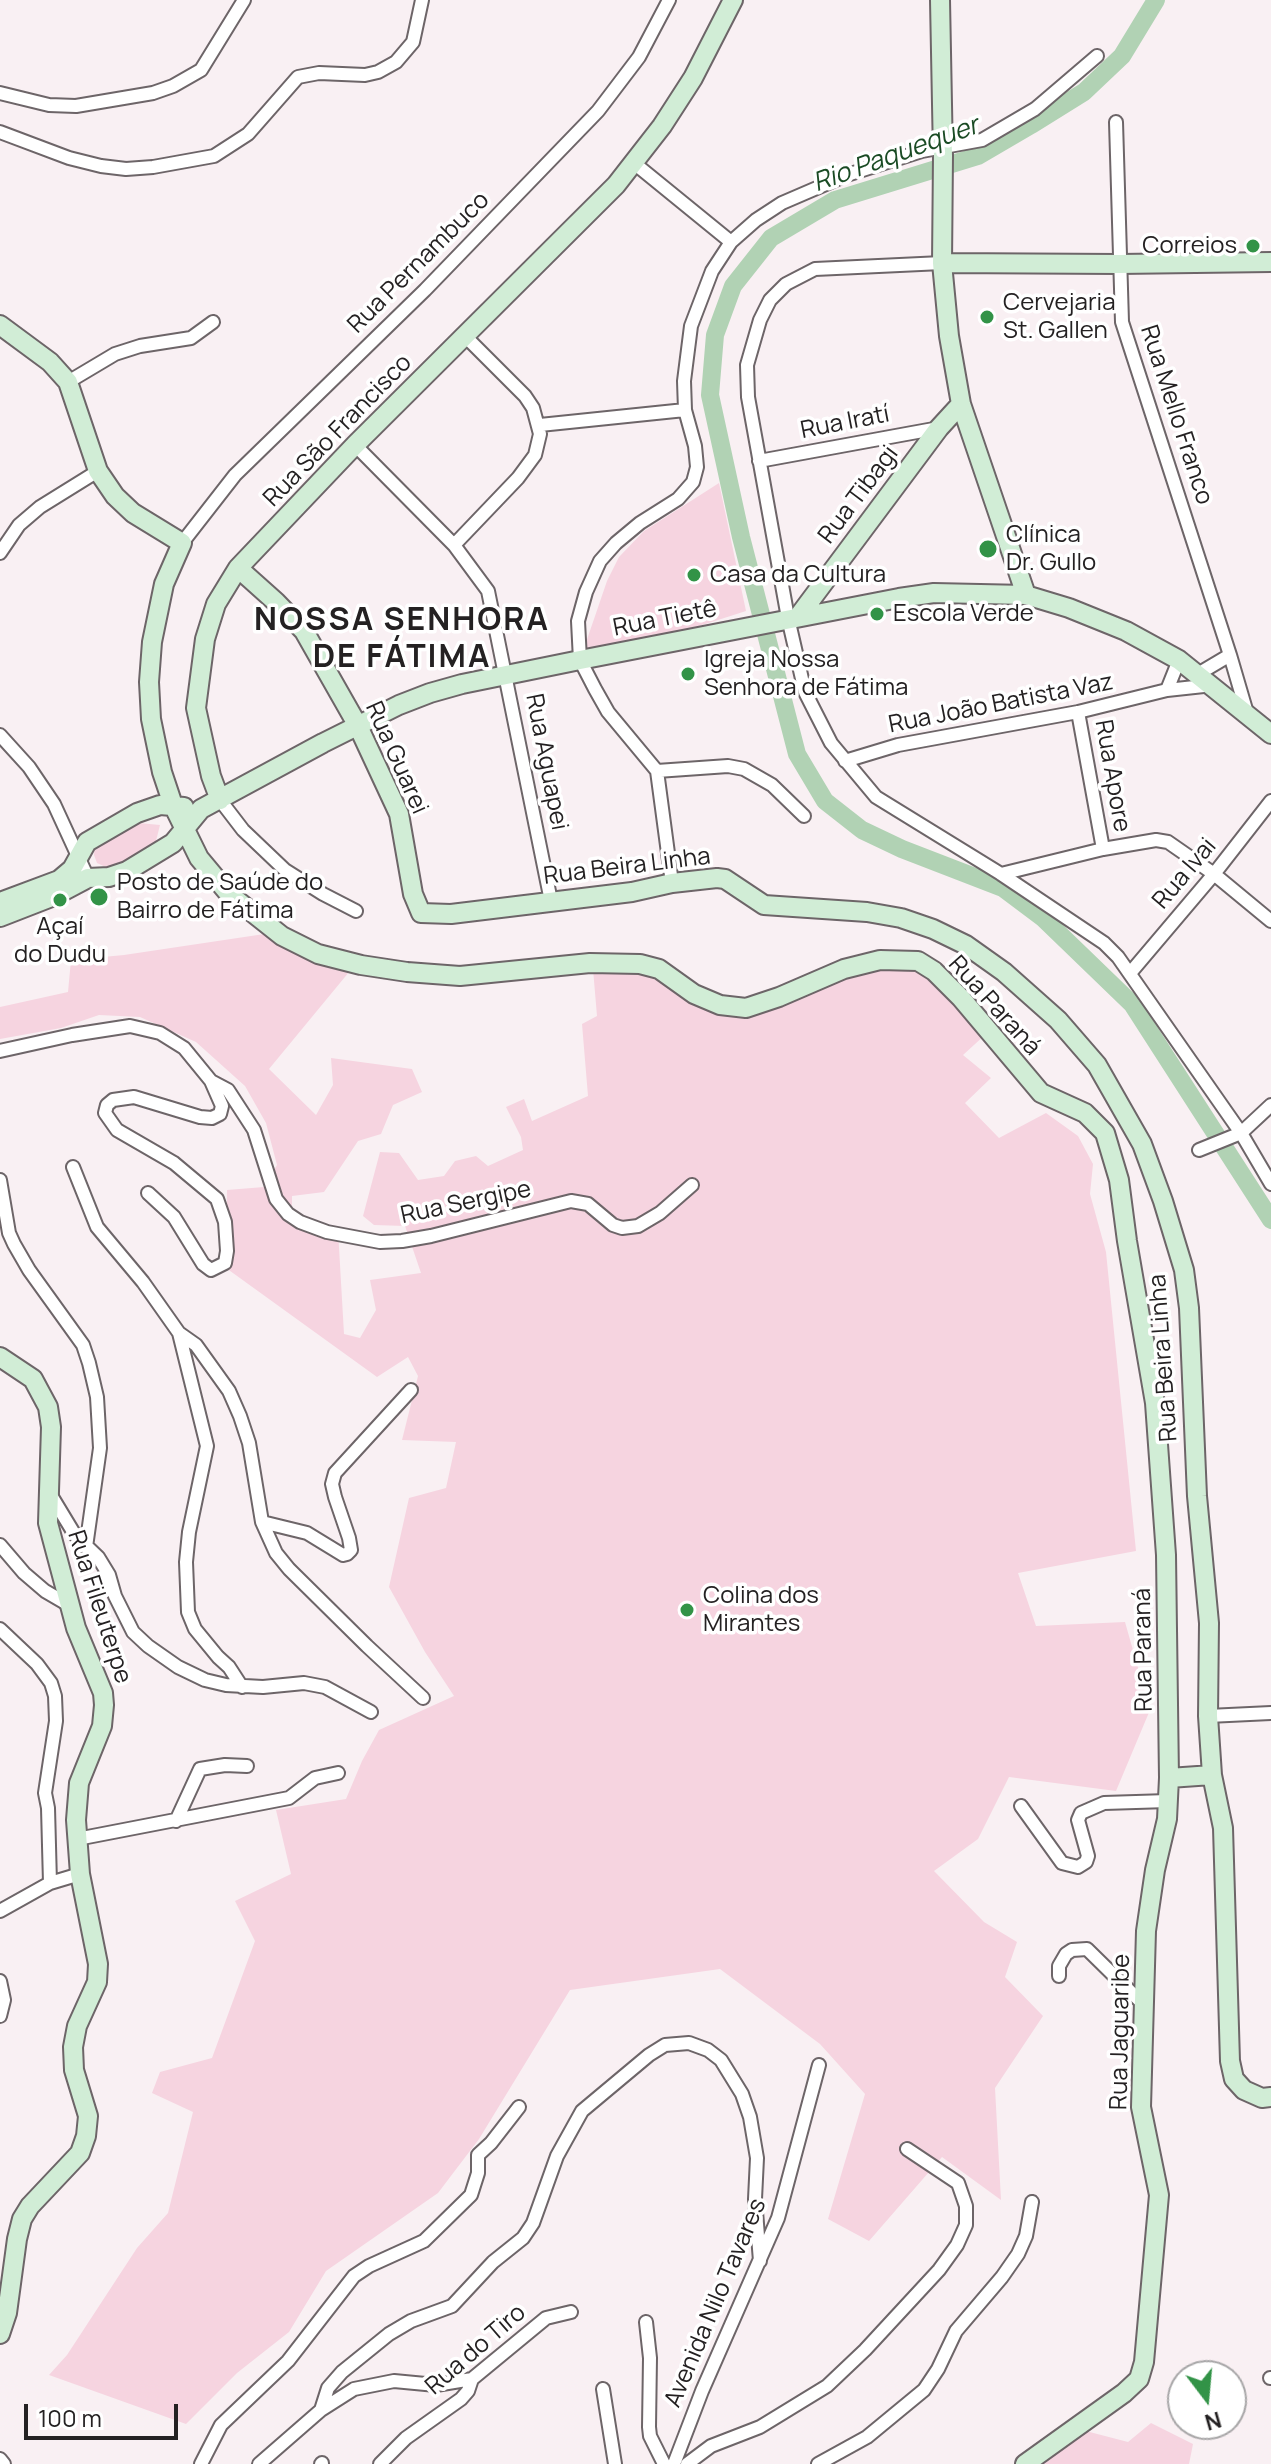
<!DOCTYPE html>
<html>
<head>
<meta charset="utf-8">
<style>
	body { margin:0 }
	#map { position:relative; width:1271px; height:2464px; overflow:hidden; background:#f9f0f3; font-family:Manrope,sans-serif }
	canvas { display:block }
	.north { position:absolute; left:1167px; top:2360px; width:80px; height:80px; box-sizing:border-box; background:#fff; border:2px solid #a7a6a7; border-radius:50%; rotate:164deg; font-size:22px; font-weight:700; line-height:32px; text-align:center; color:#242122 }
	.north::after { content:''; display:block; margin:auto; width:28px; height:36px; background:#329347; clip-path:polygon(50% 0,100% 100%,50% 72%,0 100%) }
	.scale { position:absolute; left:24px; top:2404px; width:154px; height:36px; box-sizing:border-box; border:4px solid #242122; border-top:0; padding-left:10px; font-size:24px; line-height:28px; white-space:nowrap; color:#242122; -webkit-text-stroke:6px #fff; paint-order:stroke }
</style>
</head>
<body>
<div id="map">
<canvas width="1271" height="2464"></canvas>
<div class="north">N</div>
<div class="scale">100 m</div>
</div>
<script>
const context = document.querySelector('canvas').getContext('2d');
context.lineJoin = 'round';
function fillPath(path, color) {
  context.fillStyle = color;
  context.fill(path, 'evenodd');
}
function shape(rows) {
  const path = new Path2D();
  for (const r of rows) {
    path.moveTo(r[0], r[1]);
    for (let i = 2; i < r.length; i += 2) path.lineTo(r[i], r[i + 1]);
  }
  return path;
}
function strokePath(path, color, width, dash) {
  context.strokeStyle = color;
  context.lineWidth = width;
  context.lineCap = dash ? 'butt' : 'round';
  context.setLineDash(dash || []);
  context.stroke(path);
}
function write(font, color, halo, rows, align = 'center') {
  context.font = font + ' Manrope,sans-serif';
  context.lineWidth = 7;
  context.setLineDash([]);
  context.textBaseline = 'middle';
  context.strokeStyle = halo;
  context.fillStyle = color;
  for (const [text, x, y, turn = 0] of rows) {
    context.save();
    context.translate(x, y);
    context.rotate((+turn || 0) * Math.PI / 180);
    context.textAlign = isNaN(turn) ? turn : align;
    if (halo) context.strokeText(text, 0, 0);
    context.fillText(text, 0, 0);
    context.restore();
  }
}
fillPath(shape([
	[719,483,746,611,609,655,580,660,607,581,619,557,644,531],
	[139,823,160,825,156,841,110,869,97,863,94,855,95,844],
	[271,933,354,966,269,1069,316,1115,333,1085,331,1058,412,1069,422,1092,393,1105,381,1134,358,1141,324,1192,292,1196,292,1210,306,1219,338,1230,344,1334,360,1338,376,1310,370,1280,421,1273,405,1226,374,1225,363,1216,380,1152,399,1153,418,1180,444,1176,455,1161,476,1156,488,1166,523,1150,521,1137,506,1107,524,1099,532,1121,588,1096,582,1024,597,1016,593,969,641,967,722,1001,748,1004,878,966,926,971,986,1034,963,1055,991,1078,965,1103,999,1138,1046,1113,1078,1136,1093,1164,1090,1194,1106,1252,1136,1551,1018,1573,1036,1626,1125,1622,1150,1710,1116,1791,1009,1777,978,1839,934,1871,984,1922,1017,1942,1005,1977,1043,2016,995,2088,1001,2200,942,2157,869,2241,828,2219,865,2094,820,2044,720,1969,570,1990,479,2139,438,2193,326,2271,289,2332,237,2373,186,2424,49,2375,67,2355,137,2248,168,2213,193,2112,152,2093,160,2072,212,2058,255,1941,235,1901,291,1874,276,1810,346,1799,362,1761,379,1730,454,1696,425,1652,389,1587,409,1498,446,1488,456,1442,402,1440,418,1376,408,1357,377,1377,226,1268,227,1190,264,1187,277,1165,266,1123,245,1086,196,1042,140,1017,99,1015,61,1028,0,1039,0,1007,68,992,71,960,124,955],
	[1151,2423,1193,2444,1189,2464,1043,2464,1082,2430,1128,2442]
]), '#f6d4e0');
strokePath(shape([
	[1156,0,1122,56,1084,92,1031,125,978,156,835,200,771,238,733,286,715,335,710,395,741,537,797,754,825,801,862,830,902,849,1003,888,1043,918,1132,1004,1271,1220]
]), '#b1d2b4', 18);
const street = shape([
	[0,93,49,105,76,106,153,93,173,86,201,70,244,0],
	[1116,122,1122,322,1230,655,1247,713],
	[0,132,69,158,101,166,126,169,153,167,214,156,248,134,298,77,319,73,365,75,378,72,396,62,413,42,422,0],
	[634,163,731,242],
	[942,263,815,269,786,284,770,300,760,320,747,365,748,397,788,618,805,692,831,743,876,797,1001,874,1104,943,1118,957,1241,1133,1271,1184],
	[68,382,115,354,140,346,191,338,213,322],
	[540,425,685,410],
	[355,445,454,545,488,591,551,901],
	[759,461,939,428],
	[182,543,235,475,425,290,598,111,639,57,669,0],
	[454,545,518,478,535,455,540,434,533,408,525,396,465,336],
	[0,553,19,525,40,507,98,471],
	[1198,674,1230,655],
	[1167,690,1179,660],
	[1078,712,1103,849],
	[0,735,29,767,54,804,88,878],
	[845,761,898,745,1078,712,1167,690,1213,685],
	[657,771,608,712,595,689,580,660,578,621,586,592,600,561,616,543,640,523,678,499,693,482,697,467,695,446,685,410,684,381,691,326,712,271,731,242,756,220,782,203,847,175,922,151,982,140,1035,109,1097,56],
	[657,771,728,766,744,769,772,785,804,816],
	[657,771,672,883],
	[220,800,243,830,285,870,323,894,356,911],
	[1001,874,1103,849,1156,840,1168,842,1214,874,1271,921],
	[1131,972,1214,874,1271,801],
	[0,1051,72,1035,130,1026,160,1033,184,1048,211,1081,222,1106,220,1114,212,1118,200,1117,134,1097,113,1100,107,1105,105,1113,117,1130,174,1163,217,1199,225,1222,227,1251,225,1263,211,1270,203,1264,174,1217,148,1193],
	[211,1081,228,1090,254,1130,276,1199,288,1214,300,1222,327,1232,380,1242,402,1241,431,1236,571,1201,588,1204,613,1225,622,1228,638,1226,660,1213,692,1185],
	[1199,1150,1241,1133,1271,1105],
	[73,1167,97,1227,143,1282,179,1333,207,1446,189,1532,186,1562,188,1612,195,1629,218,1657,229,1667,242,1687],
	[0,1180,9,1233,14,1244,29,1270,83,1345,89,1363,97,1397,100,1448,86,1547],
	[179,1333,196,1345,229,1391,240,1416,249,1443,262,1522,276,1553,289,1569,367,1646,423,1698],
	[49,1492,75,1535,98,1557,109,1575,115,1596,133,1632,148,1646,178,1667,205,1680,226,1685,263,1687,304,1683,325,1687,371,1712],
	[262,1522,307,1533,343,1555,347,1554,351,1550,349,1538,335,1497,332,1484,335,1473,411,1390],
	[0,1545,24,1573,45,1591,69,1605],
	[0,1629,37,1664,51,1683,55,1696,56,1721,45,1793,48,1808,50,1883],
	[1208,1716,1271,1713],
	[1021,1806,1062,1863,1078,1867,1086,1862,1088,1856,1078,1820,1081,1813,1104,1803,1168,1801],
	[176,1821,200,1769,225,1765,247,1766],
	[77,1839,289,1798,315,1778,338,1773],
	[0,1911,50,1883,80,1874],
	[1059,1976,1059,1966,1066,1954,1072,1950,1087,1949,1144,2005],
	[0,1981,4,2000,0,2016],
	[646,2322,650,2358,649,2427,650,2436,664,2464],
	[1270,2378,1271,2378],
	[603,2389,615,2464],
	[321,2410,328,2388,342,2372,389,2334,411,2321,452,2306,493,2262,523,2238,533,2223,557,2156,582,2111,649,2055,665,2045,689,2043,708,2050,721,2060,742,2094,750,2117,757,2158,755,2199,760,2261],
	[0,2459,4,2464],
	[201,2464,221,2425,288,2361,354,2276,369,2266,424,2241,471,2195,478,2173,478,2155,491,2143,519,2107],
	[259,2464,321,2410,354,2389,394,2381,436,2385,472,2379],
	[321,2464,322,2463],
	[380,2464,406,2438,461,2399,468,2391,472,2379,546,2318,571,2312],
	[674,2464,702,2391,778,2218,819,2065],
	[687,2464,711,2446,760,2427,827,2386,865,2350,939,2270,957,2245,966,2225,966,2206,958,2183,907,2149],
	[818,2464,867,2437,924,2390,938,2369,956,2331,1002,2277,1018,2254,1026,2236,1032,2202]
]);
const secondary = shape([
	[940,0,943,156,942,263,949,336,961,404,1026,595],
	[942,263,1119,264,1271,262],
	[0,325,50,362,68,382,98,471,115,496,133,513,182,543,164,584,152,642,149,682,151,719,162,772,173,805,199,858,229,894,282,936,318,954,361,965,407,972,460,976,590,963,640,964,659,969,694,994,720,1005,746,1008,779,997,844,969,880,960,918,961,934,971,961,998,1041,1093,1085,1113,1105,1133,1119,1180,1127,1241,1155,1403,1166,1555,1169,1778],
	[238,568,276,602,304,631,358,726,399,814,413,894,421,913,451,914,632,892,672,883,717,878,725,879,764,905,867,912,901,918,933,929,966,945,1004,972,1058,1020,1097,1065,1142,1144,1163,1201,1184,1270,1189,1308,1197,1496,1209,1623,1208,1716,1212,1775,1223,1828,1230,2061,1234,2079,1244,2090,1262,2098,1271,2097],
	[798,617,939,428,961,404],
	[220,800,211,776,196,708,205,639,216,604,238,568,355,445,616,185,662,126,693,78,733,0],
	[0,902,59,880,72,869,87,842,137,813,160,805,184,807],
	[0,917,54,896,88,878,109,877,127,871,173,843,201,809,323,743,399,705,430,693,462,684,580,660,899,598,934,593,1026,595,1069,608,1126,631,1179,660,1271,734],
	[0,1357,33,1379,48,1407,51,1427,48,1523,76,1628,103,1693,104,1705,102,1726,79,1783,76,1820,80,1874,98,1964,97,1982,77,2026,73,2047,74,2070,88,2116,86,2136,80,2153,30,2206,22,2219,17,2239,7,2313,0,2334],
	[1025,2464,1124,2393,1139,2379,1144,2362,1159,2195,1141,2107,1146,1931,1155,1870,1167,1819,1169,1778,1212,1775]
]);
strokePath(street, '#6d6568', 16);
strokePath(secondary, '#6d6568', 22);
strokePath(street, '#fff', 12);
strokePath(secondary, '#d1edd6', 18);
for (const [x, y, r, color] of [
	[1253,246,8,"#329347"],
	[987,317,8,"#329347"],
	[988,549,10,"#329347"],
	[694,575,8,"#329347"],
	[877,614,8,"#329347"],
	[688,674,8,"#329347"],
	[99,897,10,"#329347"],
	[60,900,8,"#329347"],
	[687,1610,8,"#329347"]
]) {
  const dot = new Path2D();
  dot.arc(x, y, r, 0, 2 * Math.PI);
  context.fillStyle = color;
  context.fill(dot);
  strokePath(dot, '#fff', 3);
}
write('24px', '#242122', '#fff', [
	["Correios",1237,246,"right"],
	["Cervejaria",1003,303],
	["St. Gallen",1003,331],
	["Clínica",1006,535],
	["Dr. Gullo",1006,563],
	["Casa da Cultura",710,575],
	["Escola Verde",893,614],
	["Igreja Nossa",704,660],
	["Senhora de Fátima",704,688],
	["Posto de Saúde do",117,883],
	["Bairro de Fátima",117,911],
	["Açaí",60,927,"center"],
	["do Dudu",60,955,"center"],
	["Colina dos",703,1596],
	["Mirantes",703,1624]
], 'left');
write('24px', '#242122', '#fff', [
	["Rua Pernambuco",419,263,-45],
	["Rua Mello Franco",1176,415,72],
	["Rua Iratí",845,423,-11],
	["Rua São Francisco",338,431,-46],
	["Rua Tibagi",859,495,-53],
	["Rua Tietê",665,619,-11],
	["Rua João Batista Vaz",1001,704,-11],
	["Rua Guarei",396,758,66],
	["Rua Aguapei",546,762,79],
	["Rua Apore",1112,776,80],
	["Rua Beira Linha",627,867,-7],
	["Rua Ivai",1185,874,-50],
	["Rua Paraná",994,1006,48],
	["Rua Sergipe",466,1203,-12],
	["Rua Beira Linha",1164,1358,-94],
	["Rua Fileuterpe",99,1607,72],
	["Rua Paraná",1144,1650,-91],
	["Rua Jaguaribe",1121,2032,-89],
	["Avenida Nilo Tavares",716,2303,-67],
	["Rua do Tiro",476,2350,-41]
]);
write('italic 26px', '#1a4b24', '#fff', [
	["Rio Paquequer",896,155,-20]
]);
context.letterSpacing = '2px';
write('bold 32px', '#242122', '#fff', [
	["NOSSA SENHORA",402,621],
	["DE FÁTIMA",402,658]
]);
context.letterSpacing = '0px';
</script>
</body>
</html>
